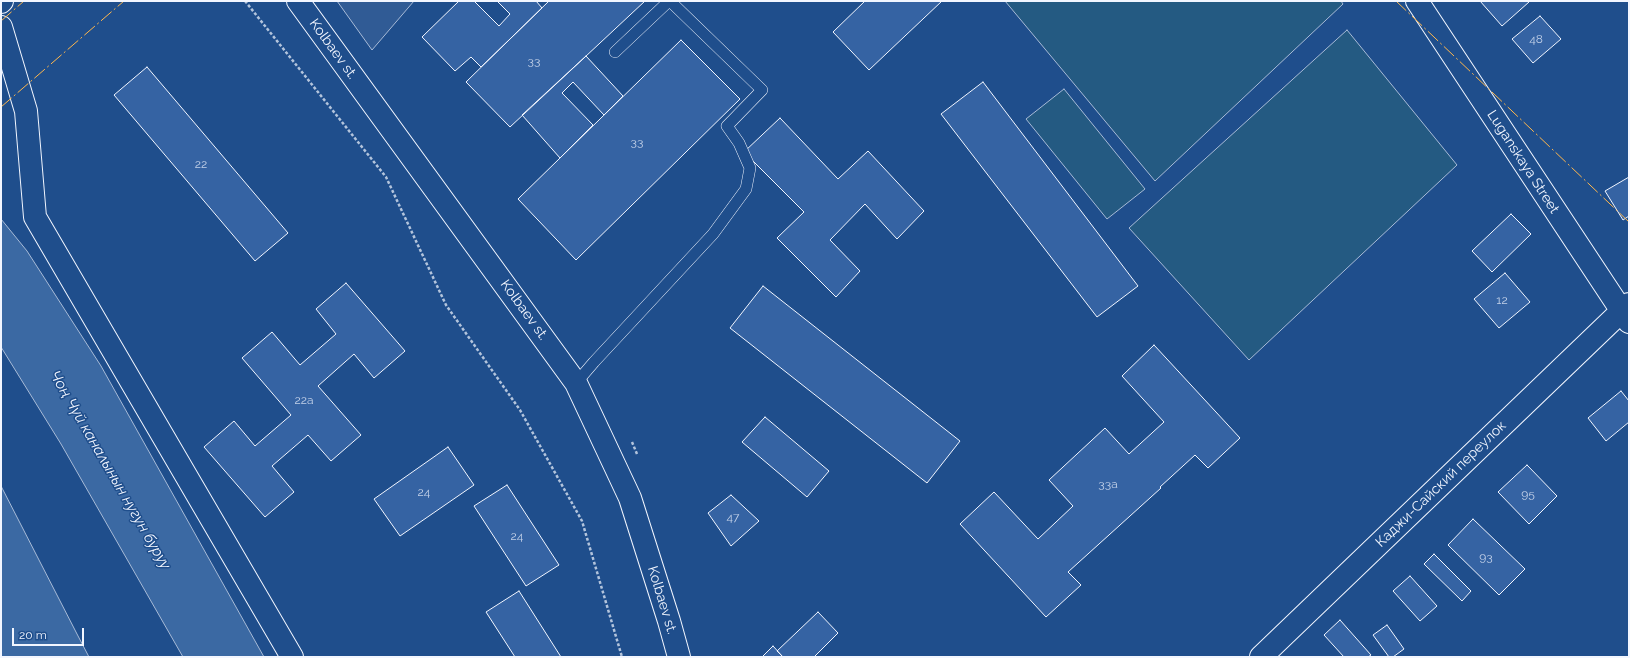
<!DOCTYPE html>
<html>
<head>
<meta charset="utf-8">
<style>
	body { margin:0 }
	#map { position:relative; width:1630px; height:658px; overflow:hidden; background:#1f4e8c; font-family:Raleway,sans-serif }
	canvas { display:block }
	.frame { position:absolute; inset:0; border:2px solid #f2f6ff; pointer-events:none }
	.scale { position:absolute; left:12px; top:628px; width:72px; height:18px; box-sizing:border-box; border:2px solid #f2f6ff; border-top:0; padding-left:5px; font-size:12px; line-height:14px; white-space:nowrap; color:#f2f6ff; -webkit-text-stroke:3px #1f4e8c; paint-order:stroke }
</style>
</head>
<body>
<div id="map">
<canvas width="1630" height="658"></canvas>
<div class="frame"></div>
<div class="scale">20 m</div>
</div>
<script>
const context = document.querySelector('canvas').getContext('2d');
context.lineJoin = 'round';
function fillPath(path, color) {
  context.fillStyle = color;
  context.fill(path, 'evenodd');
}
function shape(rows) {
  const path = new Path2D();
  for (const r of rows) {
    path.moveTo(r[0], r[1]);
    for (let i = 2; i < r.length; i += 2) path.lineTo(r[i], r[i + 1]);
  }
  return path;
}
function strokePath(path, color, width, dash) {
  context.strokeStyle = color;
  context.lineWidth = width;
  context.lineCap = dash ? 'butt' : 'round';
  context.setLineDash(dash || []);
  context.stroke(path);
}
function write(font, color, halo, rows, align = 'center') {
  context.font = font + ' Raleway,sans-serif';
  context.lineWidth = 3;
  context.setLineDash([]);
  context.textBaseline = 'middle';
  context.strokeStyle = halo;
  context.fillStyle = color;
  for (const [text, x, y, turn = 0] of rows) {
    context.save();
    context.translate(x, y);
    context.rotate((+turn || 0) * Math.PI / 180);
    context.textAlign = isNaN(turn) ? turn : align;
    if (halo) context.strokeText(text, 0, 0);
    context.fillText(text, 0, 0);
    context.restore();
  }
}
const green = shape([
	[1005,1,1341,1,1343,4,1155,181,1005,1],
	[1347,30,1457,165,1249,360,1129,228,1347,30],
	[1064,89,1145,189,1107,219,1026,119,1064,89]
]);
fillPath(green, '#245a82');
strokePath(green, '#a8bbd7', 1);
const parking = shape([
	[337,1,414,1,372,50,337,1]
]);
fillPath(parking, '#305b95');
strokePath(parking, '#a8bbd7', 1);
const water = shape([
	[1,219,27,251,101,366,264,657,183,657,61,444,1,347,1,219],
	[1,486,77,634,89,657,1,657,1,486]
]);
fillPath(water, '#3b69a3');
strokePath(water, '#a8bbd7', 1);
const building = shape([
	[459,1,474,1,499,26,510,14,497,1,536,1,542,8,481,67,471,57,455,71,422,37,459,1],
	[549,1,645,1,510,127,466,82,549,1],
	[865,1,942,1,869,70,833,32,865,1],
	[1480,1,1528,1,1529,2,1502,26,1480,1],
	[1540,16,1561,39,1533,63,1512,39,1540,16],
	[681,40,740,99,576,260,518,199,681,40],
	[586,56,623,96,604,115,573,82,562,93,593,125,560,158,522,115,586,56],
	[147,67,288,233,255,261,114,95,147,67],
	[983,82,1138,286,1097,317,941,114,983,82],
	[780,118,838,179,868,151,924,211,897,239,865,204,830,240,860,271,836,297,777,238,804,212,744,152,780,118],
	[1629,177,1629,216,1623,220,1605,191,1629,177],
	[1511,214,1531,234,1492,272,1472,251,1511,214],
	[1505,273,1530,302,1499,328,1474,299,1505,273],
	[346,283,405,351,374,378,354,354,318,386,361,435,331,461,308,435,272,466,294,492,265,517,204,447,234,421,255,446,291,415,242,358,272,332,300,365,336,334,316,309,346,283],
	[763,286,960,441,927,483,730,328,763,286],
	[1154,345,1240,438,1208,468,1195,455,1160,487,1161,488,1068,572,1081,585,1046,617,960,524,994,492,1038,539,1073,506,1049,480,1105,428,1129,454,1164,422,1122,376,1154,345],
	[1621,391,1629,401,1629,422,1606,441,1588,418,1621,391],
	[765,417,829,471,807,497,742,442,765,417],
	[448,447,474,485,400,536,374,499,448,447],
	[1527,465,1557,496,1529,524,1498,492,1527,465],
	[507,485,559,565,526,586,474,506,507,485],
	[731,495,759,521,731,546,708,513,731,495],
	[1473,519,1525,569,1499,595,1448,545,1473,519],
	[1434,554,1471,591,1462,601,1424,564,1434,554],
	[1410,576,1437,606,1420,621,1393,591,1410,576],
	[519,591,561,657,515,657,486,612,519,591],
	[818,612,838,633,814,657,783,657,777,651,818,612],
	[1340,620,1371,655,1368,657,1344,657,1324,635,1340,620],
	[1387,625,1404,649,1393,657,1389,657,1373,635,1387,625],
	[773,646,783,657,762,657,773,646]
]);
fillPath(building, '#3563a3');
strokePath(building, '#f2f6ff', 1);
const lane = shape([
	[615,52,669,1],
	[576,383,594,362,713,234,746,189,750,168,739,143,727,126,762,90,670,1]
]);
const street = shape([
	[1417,1,1629,322],
	[1,2,2,1],
	[1,27,26,111,35,217,292,657],
	[1261,657,1629,304]
]);
const secondary = shape([
	[298,1,576,383,630,498,669,621,679,657]
]);
strokePath(lane, '#f2f6ff', 12);
strokePath(street, '#f2f6ff', 24);
strokePath(secondary, '#f2f6ff', 24);
strokePath(shape([
	[245,1,386,177,446,305,520,410,582,521,622,657],
	[632,442,637,454]
]), '#b3c4dc', 2.5, [3, 2]);
strokePath(lane, '#1f4e8c', 11);
strokePath(street, '#1f4e8c', 22);
strokePath(secondary, '#1f4e8c', 22);
strokePath(shape([
	[1396,1,1629,222],
	[1,21,24,1],
	[1,107,124,1]
]), '#ffb74d', 1, [14, 3, 2, 3]);
write('12px', '#c3d1e8', null, [
	["48",1536,39],
	["33",534,61],
	["33",637,142],
	["22",201,164],
	["12",1502,300],
	["22а",304,400],
	["33a",1108,484],
	["24",424,492],
	["95",1528,494],
	["47",733,517],
	["24",517,536],
	["93",1486,557]
]);
write('14px', '#f2f6ff', '#1f4e8c', [
	["Kolbaev st.",333,49,54],
	["Luganskaya Street",1523,162,57],
	["Kolbaev st.",524,310,54],
	["Каджи-Сайский переулок",1441,484,-44],
	["Kolbaev st.",662,600,73]
]);
write('italic 15px', '#f2f6ff', '#1f4e8c', [
	["Чоң Чүй каналынын нугун буруу",110,470,60]
]);
</script>
</body>
</html>
